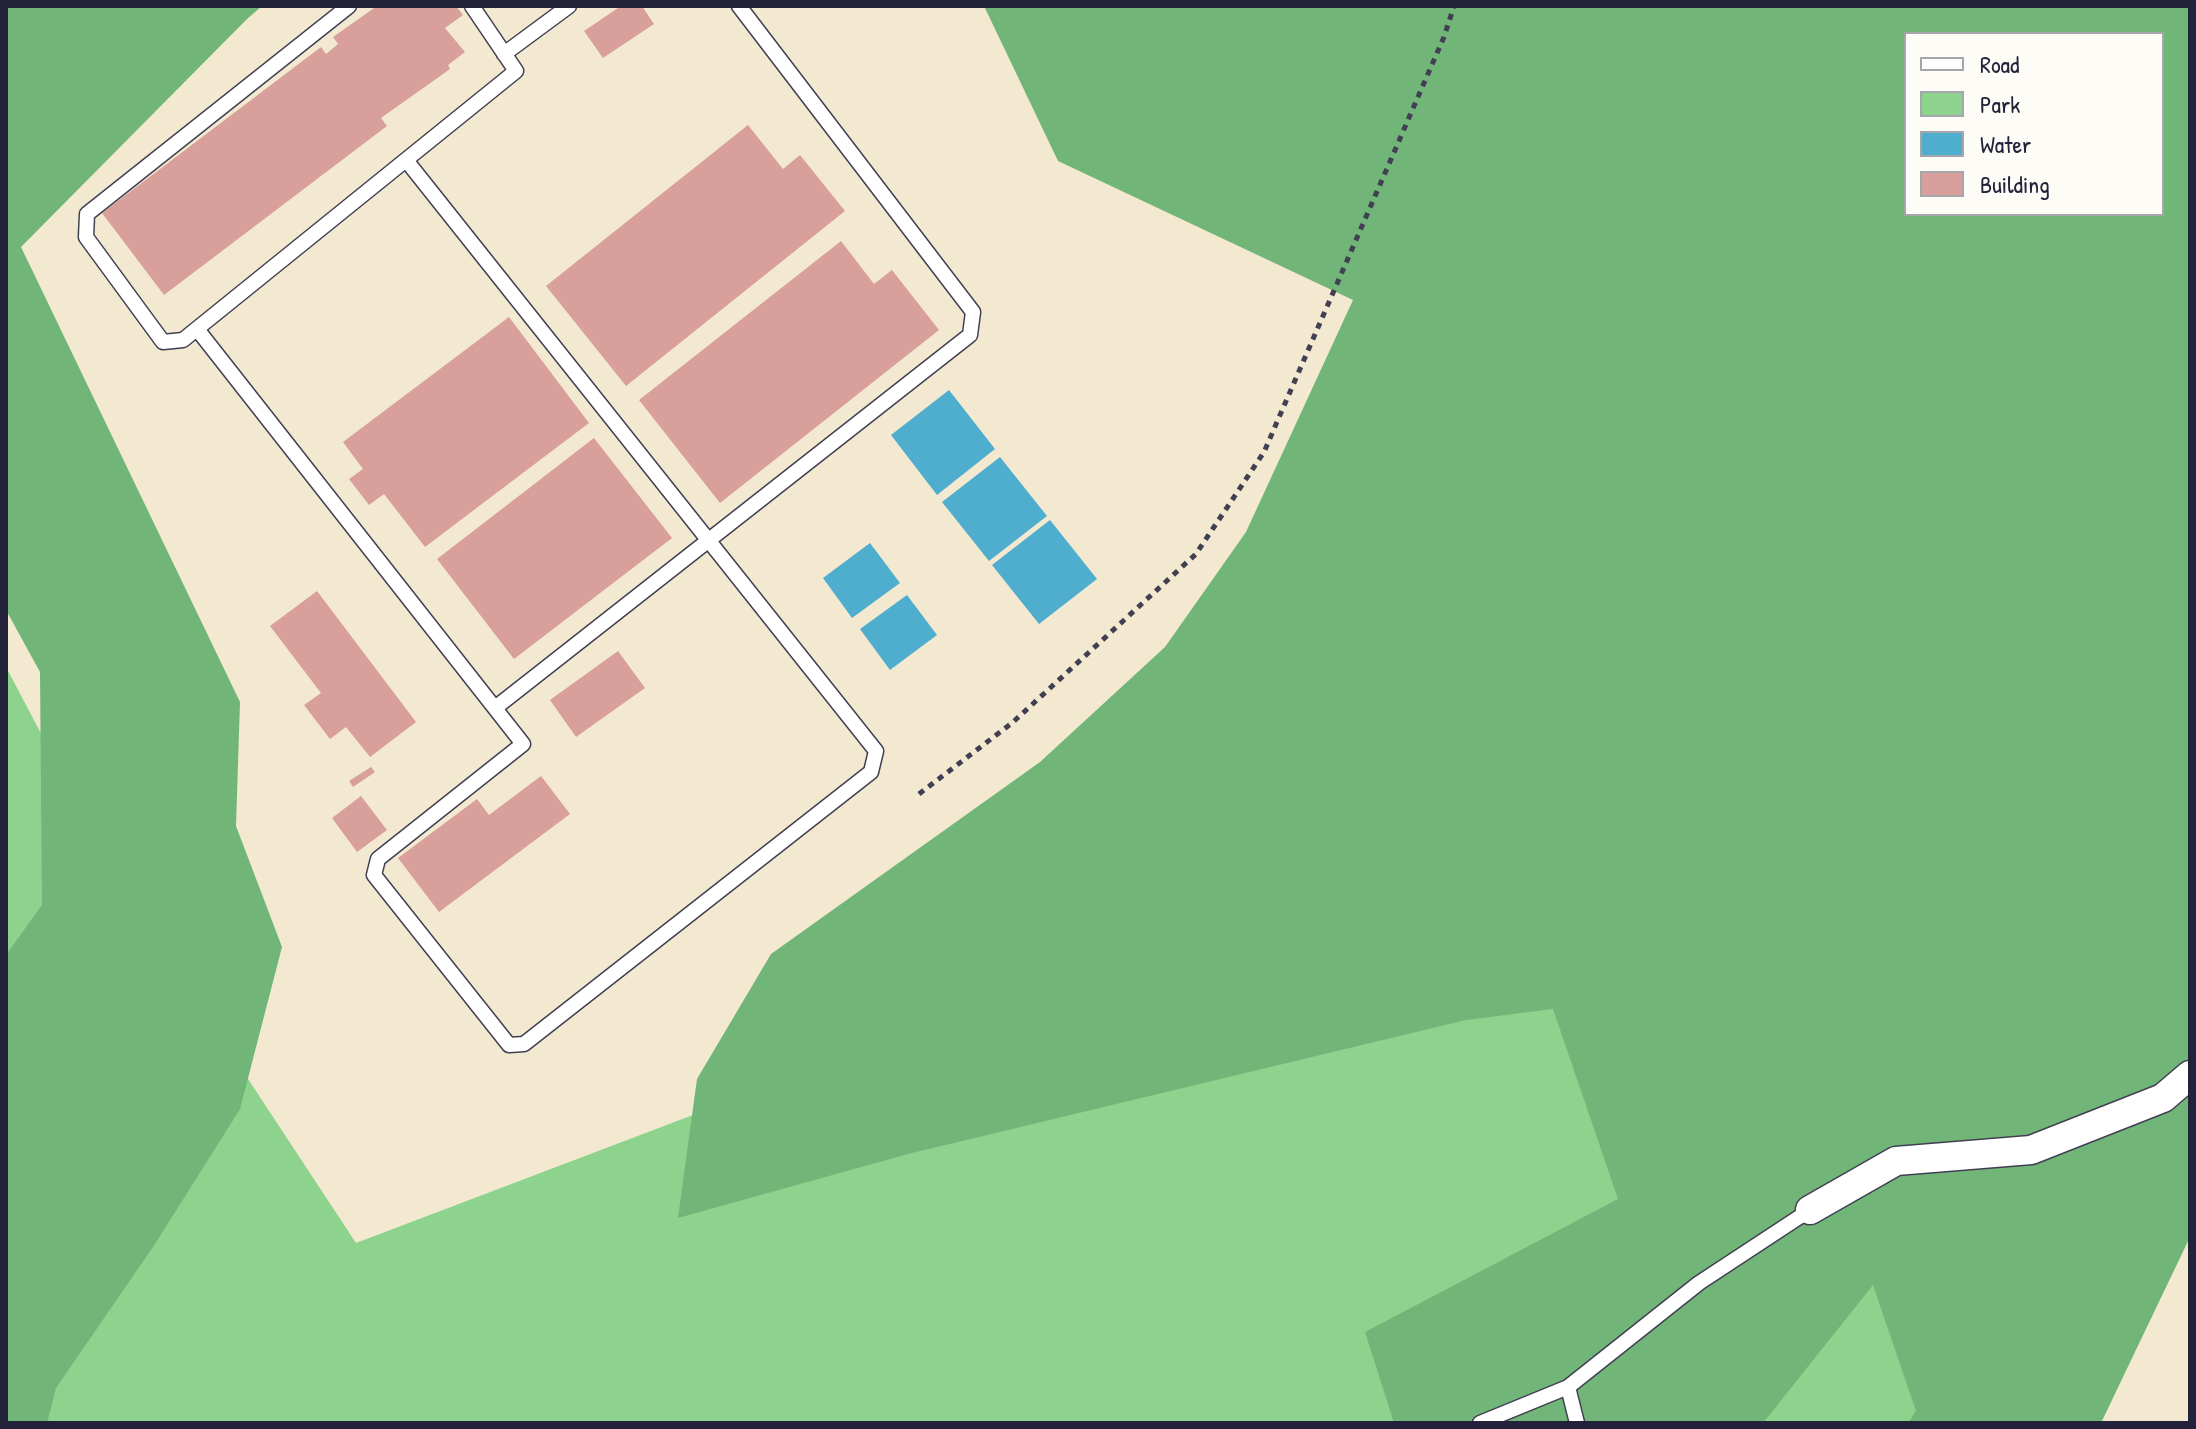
<!DOCTYPE html>
<html>
<head>
<meta charset="utf-8">
<style>
	body { margin:0 }
	#map { position:relative; width:2196px; height:1429px; overflow:hidden; background:#f3e9d1; font-family:"Patrick Hand",sans-serif }
	canvas { display:block }
	.frame { position:absolute; inset:0; border:8px solid #22223b; pointer-events:none }
	.legend { position:absolute; left:1904px; top:32px; width:260px; height:184px; box-sizing:border-box; background:#fdfcf7; border:2px solid #a5a5ac; margin:0; padding:10px 14px; list-style:none; font-size:24px; color:#22223b }
	.legend li { display:flex; align-items:center; gap:16px; height:40px }
	.legend b { width:40px; border:2px solid #a5a5ac }
</style>
</head>
<body>
<div id="map">
<canvas width="2196" height="1429"></canvas>
<div class="frame"></div>
<ul class="legend">
<li><b style="height:10px;background:#fff"></b>Road</li>
<li><b style="height:22px;background:#8dd38d"></b>Park</li>
<li><b style="height:22px;background:#4fadce"></b>Water</li>
<li><b style="height:22px;background:#d89f9b"></b>Building</li>
</ul>
</div>
<script>
const context = document.querySelector('canvas').getContext('2d');
context.lineJoin = 'round';
function fillPath(path, color) {
  context.fillStyle = color;
  context.fill(path, 'evenodd');
}
function shape(rows) {
  const path = new Path2D();
  for (const r of rows) {
    path.moveTo(r[0], r[1]);
    for (let i = 2; i < r.length; i += 2) path.lineTo(r[i], r[i + 1]);
  }
  return path;
}
function strokePath(path, color, width, dash) {
  context.strokeStyle = color;
  context.lineWidth = width;
  context.lineCap = dash ? 'butt' : 'round';
  context.setLineDash(dash || []);
  context.stroke(path);
}
fillPath(shape([
	[6,667,123,889,356,1243,872,1047,1670,926,1993,1423,6,1423]
]), '#8dd38d');
fillPath(shape([
	[6,6,262,6,247,19,21,247,240,702,236,826,282,947,240,1109,155,1244,56,1388,47,1423,6,1423,6,955,42,905,40,672,6,610],
	[984,6,2190,6,2190,1237,2101,1423,1908,1423,1916,1411,1873,1285,1763,1423,1394,1423,1365,1332,1618,1199,1553,1009,1466,1020,908,1154,678,1218,697,1079,771,954,1040,762,1165,647,1246,532,1353,300,1058,161],
	[1906,34,2162,34,2162,214,1906,214]
]), '#72b578');
fillPath(shape([
	[949,390,995,449,937,495,891,435],
	[1000,457,1047,516,989,561,942,502],
	[1050,520,1097,579,1039,624,992,565],
	[870,543,900,583,852,618,823,578],
	[907,595,937,635,890,670,860,629]
]), '#4fadce');
fillPath(shape([
	[377,6,456,6,463,15,445,28,465,52,448,65,450,69,381,118,387,126,164,295,102,213,321,47,326,54,338,44,333,37],
	[621,6,642,6,654,24,603,58,584,31],
	[748,125,783,169,800,155,845,211,626,386,546,286],
	[841,241,874,284,892,270,939,330,720,503,639,400],
	[509,317,589,423,425,547,384,494,369,505,349,479,363,469,343,442],
	[594,438,672,538,514,659,437,559],
	[317,591,416,722,370,757,346,727,330,739,304,705,321,693,270,626],
	[618,651,645,688,576,737,550,700],
	[371,767,375,772,353,787,349,781],
	[541,776,570,814,439,912,398,858,477,799,489,815],
	[361,796,387,830,357,852,332,818]
]), '#d89f9b');
const service = shape([
	[349,6,87,214,86,237,163,342,183,340,516,71,472,6],
	[504,54,569,6],
	[197,329,523,744,378,859,374,875,509,1045,524,1044,871,772,876,751,406,160],
	[495,708,970,335,973,312,739,6],
	[1568,1387,1577,1423],
	[1480,1423,1568,1387,1699,1283,1810,1210]
]);
const minor = shape([
	[1810,1210,1896,1161,2031,1150,2163,1098,2190,1075]
]);
strokePath(service, '#414052', 17);
strokePath(minor, '#414052', 31);
strokePath(shape([
	[919,794,1012,723,1196,554,1264,452,1444,37,1454,6]
]), '#414052', 5, [6, 6]);
strokePath(service, '#fff', 14);
strokePath(minor, '#fff', 28);
</script>
</body>
</html>
